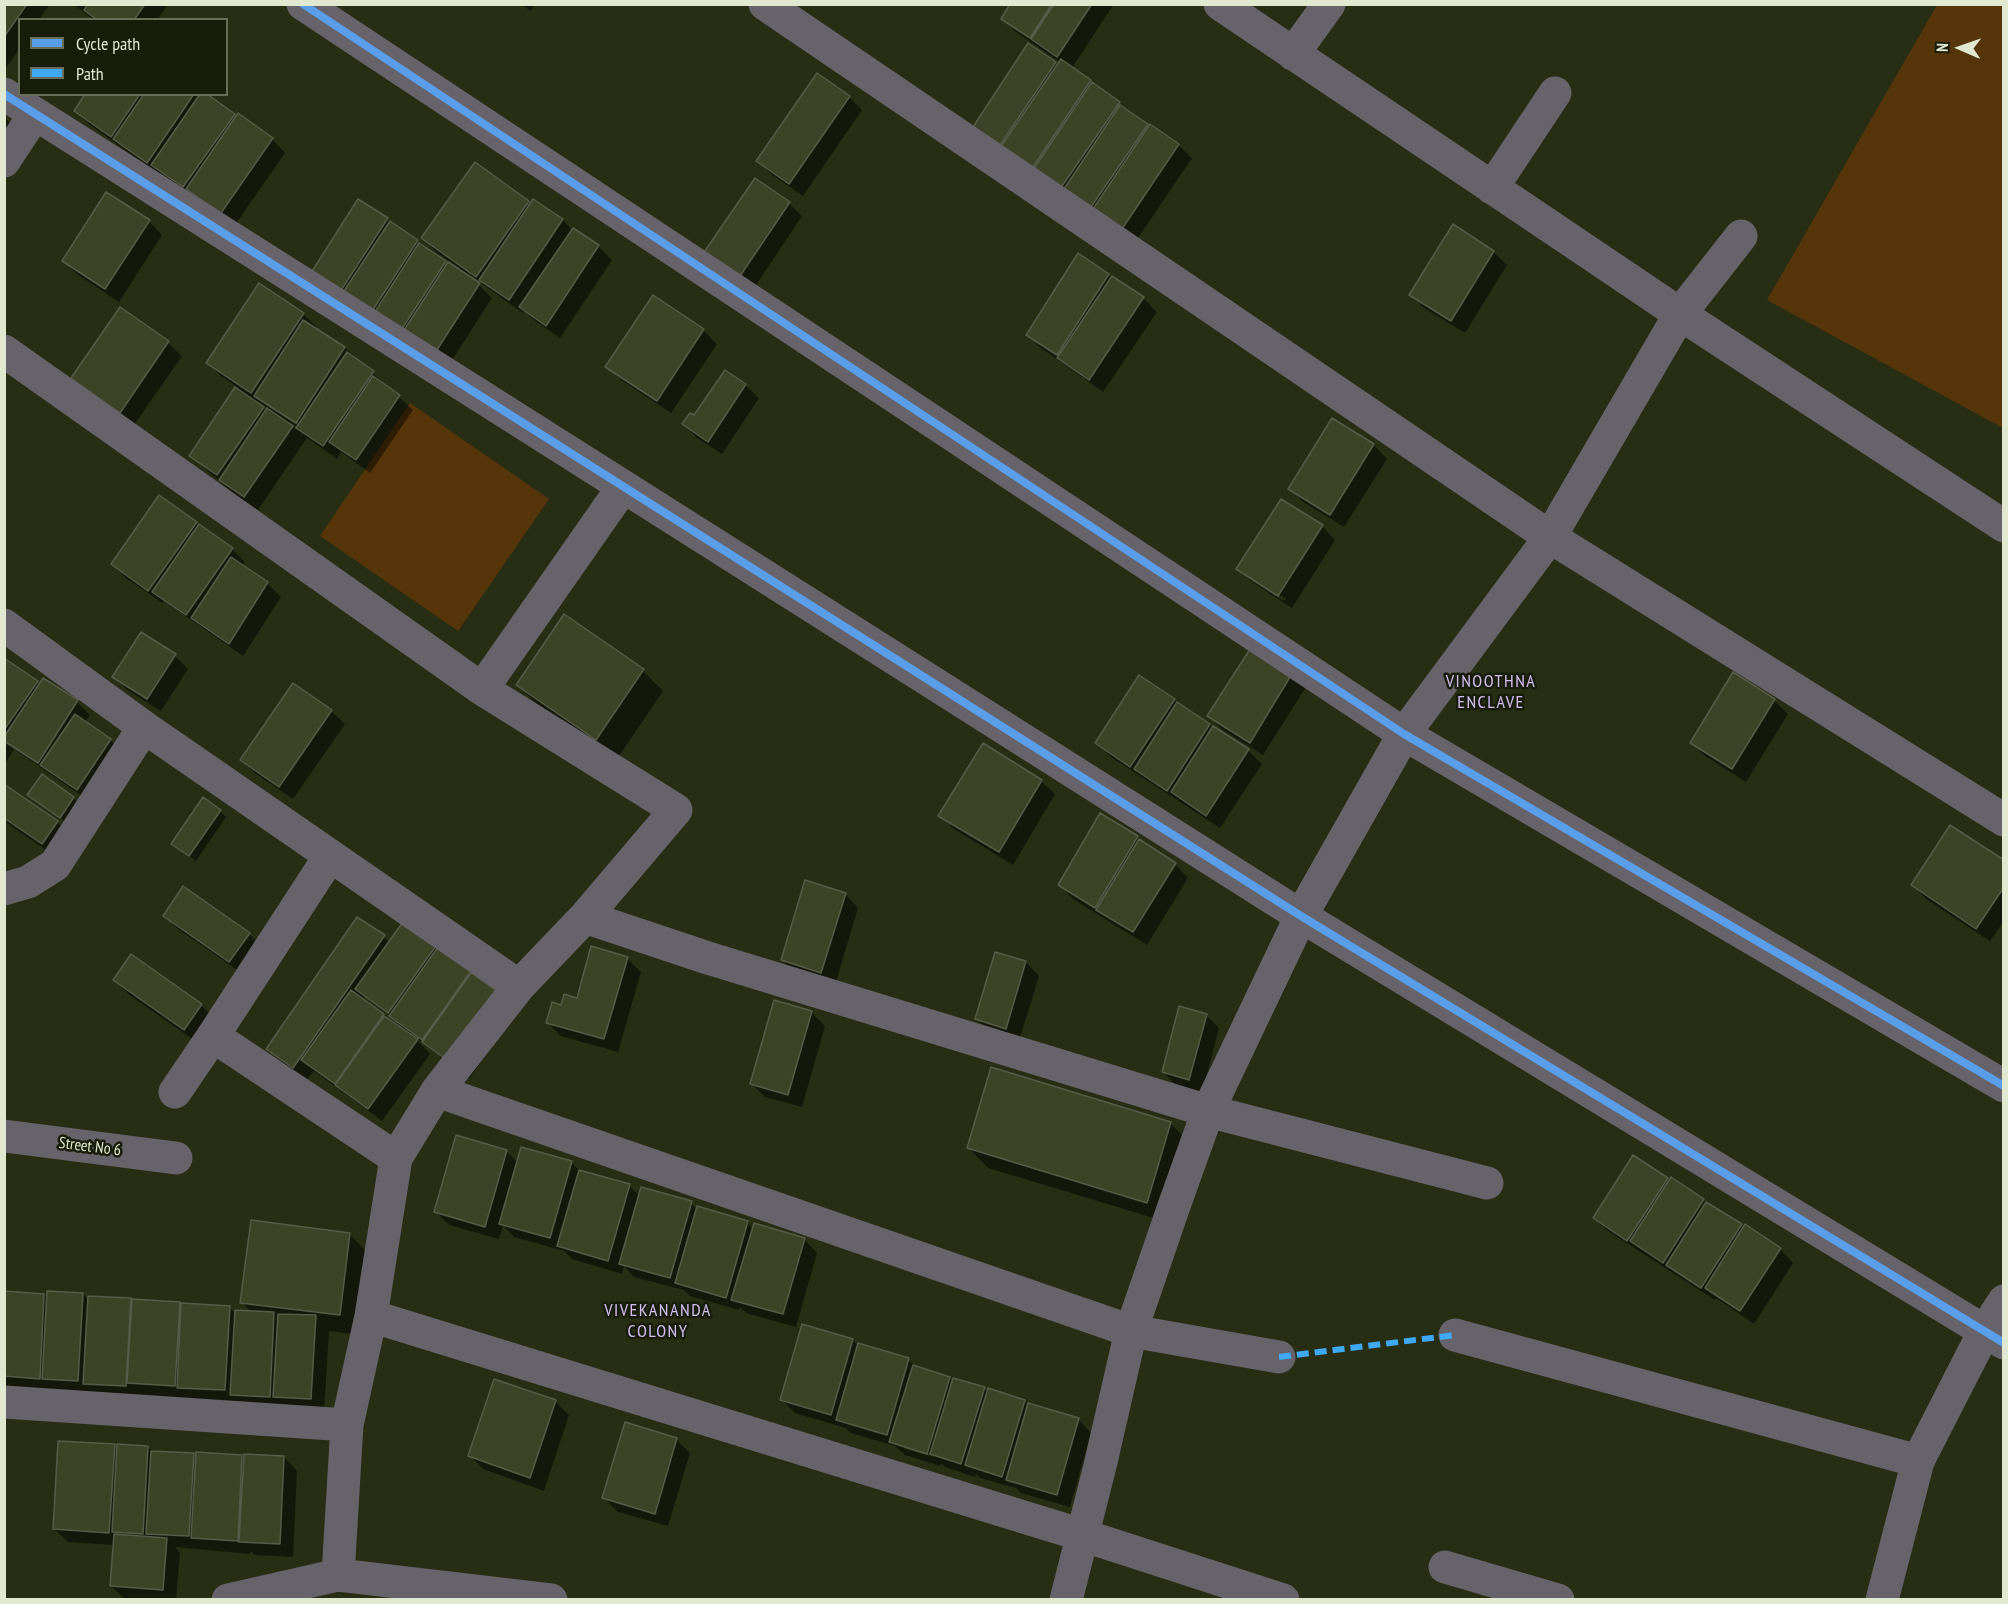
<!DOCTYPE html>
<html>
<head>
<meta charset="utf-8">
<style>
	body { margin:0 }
	#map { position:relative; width:2008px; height:1604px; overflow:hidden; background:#272e14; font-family:"PT Sans Narrow",sans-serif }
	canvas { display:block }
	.frame { position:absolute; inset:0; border:6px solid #e0e9cf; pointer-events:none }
	.legend { position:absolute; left:18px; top:18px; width:210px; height:78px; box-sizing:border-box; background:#181d0a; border:2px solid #686f59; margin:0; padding:8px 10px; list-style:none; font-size:18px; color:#e0e9cf }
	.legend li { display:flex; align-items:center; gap:12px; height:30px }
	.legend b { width:30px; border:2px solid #686f59 }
	.north { position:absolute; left:1930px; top:18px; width:60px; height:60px; -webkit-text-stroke:4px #181d0a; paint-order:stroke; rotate:272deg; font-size:16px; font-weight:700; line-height:24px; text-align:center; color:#e0e9cf }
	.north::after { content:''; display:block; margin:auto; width:21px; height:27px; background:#e0e9cf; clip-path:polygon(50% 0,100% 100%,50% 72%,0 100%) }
</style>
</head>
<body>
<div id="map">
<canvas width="2008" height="1604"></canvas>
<div class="frame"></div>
<ul class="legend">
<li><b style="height:8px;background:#5a9eea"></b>Cycle path</li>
<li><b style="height:8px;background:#3fa9f5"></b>Path</li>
</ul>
<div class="north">N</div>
</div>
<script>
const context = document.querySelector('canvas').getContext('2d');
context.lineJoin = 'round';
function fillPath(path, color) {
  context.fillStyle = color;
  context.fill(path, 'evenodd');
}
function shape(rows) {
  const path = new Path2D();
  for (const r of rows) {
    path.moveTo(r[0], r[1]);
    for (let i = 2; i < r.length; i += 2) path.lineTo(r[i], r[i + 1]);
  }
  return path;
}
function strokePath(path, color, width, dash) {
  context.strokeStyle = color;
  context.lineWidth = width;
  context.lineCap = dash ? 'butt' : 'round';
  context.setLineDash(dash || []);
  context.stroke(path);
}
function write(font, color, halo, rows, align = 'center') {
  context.font = font + ' "PT Sans Narrow",sans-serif';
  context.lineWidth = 5;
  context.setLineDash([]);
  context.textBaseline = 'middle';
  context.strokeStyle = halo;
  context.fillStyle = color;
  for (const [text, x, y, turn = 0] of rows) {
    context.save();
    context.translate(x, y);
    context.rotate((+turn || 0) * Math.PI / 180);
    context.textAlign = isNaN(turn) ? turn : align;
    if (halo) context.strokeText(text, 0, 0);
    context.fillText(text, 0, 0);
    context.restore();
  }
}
fillPath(shape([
	[1937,5,2003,5,2003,428,1767,300],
	[410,403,549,499,458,631,320,536]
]), '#56350b');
fillPath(shape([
	[4,4,50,4,39,20,20,20,20,48,5,69],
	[73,4,168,4,157,20,94,20],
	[521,4,535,4,531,11],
	[1012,4,1114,4,1072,68,1150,128,1178,145,1192,158,1136,241,986,143,1055,63,1058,66,1060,62,1016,32,1003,19],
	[87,94,201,94,272,139,285,153,235,225,162,174,161,176,89,124,76,111],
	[849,97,862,110,803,196,771,174,758,161],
	[4,117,21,133,4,158],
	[475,164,531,205,534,201,563,220,573,231,598,246,612,260,560,338,535,321,525,311,523,313,478,281,477,283,492,298,445,371,324,289,387,219,425,249,458,271,460,268,436,252,423,238],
	[789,203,802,216,750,294,715,271],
	[149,221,162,235,119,302,77,274,63,261],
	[1494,252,1507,265,1465,333,1424,308,1411,294],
	[1108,275,1143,298,1157,312,1103,392,1041,348,1028,335],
	[653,297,703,330,717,344,671,413,621,380,607,366],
	[121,309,168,343,182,356,134,425,86,391,73,378],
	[303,314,317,327,315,329,345,348,413,410,370,473,341,452,337,459,307,438,258,510,234,494,191,456,237,387,221,376,208,363],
	[258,401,269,409,267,412,258,403],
	[269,404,304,426,302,428,269,407],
	[290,422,298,427,296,430,289,423],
	[745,385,759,398,722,454,697,438,684,424],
	[1333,420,1374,445,1387,459,1344,527,1303,502,1290,488],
	[196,523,232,549,245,562,242,567,267,583,281,597,243,656,164,601,162,603,126,578,113,564],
	[1322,526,1335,540,1292,608,1252,582,1238,569],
	[1252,577,1286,599,1284,601,1252,581],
	[565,616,643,671,663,691,617,759,538,705,518,685],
	[1252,648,1306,687,1263,755,1223,730,1209,716],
	[4,656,15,667,40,685,77,702,90,715,85,723,110,740,124,753,91,802,14,749,6,762,4,761],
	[175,656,188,669,161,711,127,690,114,677],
	[1734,674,1774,700,1788,714,1746,782,1705,756,1691,743],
	[1174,700,1214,729,1248,750,1262,764,1220,828,1111,757,1097,743],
	[331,711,345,724,293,799,255,773,242,760],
	[983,745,1041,781,1055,794,1013,865,954,829,940,815],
	[4,786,57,822,71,835,56,857,4,821],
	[29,795,73,798,80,804,67,823],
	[220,811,226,817,196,861,173,844],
	[1137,837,1145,845,1175,864,1188,878,1147,945,1073,899,1060,885],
	[2004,862,2004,921,1990,941,1926,899,1913,885],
	[845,894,858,908,835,985,796,973,782,960],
	[165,916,249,934,262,947,243,974,178,929],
	[405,921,470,972,517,1011,469,1079,419,1040,418,1041,430,1054,382,1121,314,1071,307,1080,282,1062,268,1048,384,937,390,943],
	[365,997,393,1018,403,1029,402,1030,362,1001],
	[592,948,628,959,641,972,618,1052,561,1036,547,1022,562,1007,578,1000],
	[996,954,1026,962,1039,976,1019,1041,990,1032,977,1019],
	[115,980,201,1005,214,1018,198,1043,128,994],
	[775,1002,812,1013,825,1026,802,1107,765,1097,752,1084],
	[1206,1015,1219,1028,1202,1093,1177,1086,1163,1072],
	[992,1069,1171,1124,1191,1144,1167,1222,988,1168,968,1147],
	[522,1148,572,1163,581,1172,629,1186,640,1196,691,1203,696,1208,747,1222,753,1229,804,1239,817,1253,796,1327,746,1313,740,1307,739,1310,690,1296,684,1290,634,1277,624,1266,622,1274,572,1259,564,1251,514,1237,503,1225,499,1239,449,1225,436,1212,506,1151,518,1163],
	[1667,1179,1703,1200,1744,1229,1780,1249,1793,1263,1754,1324,1716,1298,1715,1300,1608,1231,1594,1218],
	[349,1234,369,1254,360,1335,329,1331,324,1412,245,1408,239,1401,238,1403,192,1401,188,1396,188,1399,142,1396,139,1393,139,1399,98,1397,92,1391,91,1394,57,1392,53,1388,53,1392,13,1389,8,1384,8,1390,4,1390,4,1293,44,1295,48,1299,83,1294,89,1300,130,1300,133,1303,179,1304,183,1307,230,1308,237,1315,252,1313,242,1302],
	[852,1340,859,1346,908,1359,917,1368,949,1378,954,1383,984,1388,989,1393,1024,1401,1029,1405,1078,1419,1091,1433,1070,1507,1021,1493,1016,1488,980,1478,976,1474,975,1477,945,1467,941,1463,940,1466,905,1455,895,1446,851,1433,846,1428,795,1413,782,1400],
	[905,1446,935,1454,934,1457,905,1449],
	[495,1381,556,1402,569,1415,544,1491,483,1469,470,1456],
	[676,1439,690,1453,668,1526,618,1512,604,1498],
	[114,1446,118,1450,148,1447,153,1452,193,1455,197,1459,241,1456,245,1460,284,1457,297,1471,293,1557,254,1555,251,1551,250,1554,175,1547,180,1553,176,1600,125,1599,111,1586,114,1545,68,1542,54,1529]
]), '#0007');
const building = shape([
	[4,4,27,4,4,37,4,4],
	[88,4,145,4,134,20,97,20,84,10,88,4],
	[1010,4,1052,4,1030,38,1001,19,1010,4],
	[1054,4,1092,4,1057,57,1031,39,1054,4],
	[1028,43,1056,62,998,148,971,130,1028,43],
	[1061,59,1091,80,1031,170,1000,148,1061,59],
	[817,73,850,96,789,184,756,161,817,73],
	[1092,82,1120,102,1060,189,1033,170,1092,82],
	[85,94,140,94,111,137,74,111,85,94],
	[144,94,194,94,147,163,113,139,144,94],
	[200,94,207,94,235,114,183,187,151,165,200,94],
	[1120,105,1148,124,1091,207,1064,189,1120,105],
	[238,113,273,138,221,213,186,189,238,113],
	[1150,124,1179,144,1122,229,1093,209,1150,124],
	[475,162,529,201,476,277,421,238,475,162],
	[755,178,790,202,736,282,700,258,755,178],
	[106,192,150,220,105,289,62,261,106,192],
	[358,199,388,218,338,295,309,276,358,199],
	[533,199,563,219,509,300,479,280,533,199],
	[390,221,418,240,369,316,340,297,390,221],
	[1453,224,1494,251,1451,321,1409,295,1453,224],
	[573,228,599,245,546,326,519,307,573,228],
	[419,243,446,261,398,335,371,318,419,243],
	[1078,253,1109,274,1057,355,1026,335,1078,253],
	[448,262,480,283,431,359,399,338,448,262],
	[1112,276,1144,297,1089,380,1057,358,1112,276],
	[259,283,304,313,251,393,206,363,259,283],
	[653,295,704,329,657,401,605,367,653,295],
	[120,307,169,341,120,413,71,378,120,307],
	[303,320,345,347,296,423,254,396,303,320],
	[347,352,374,371,323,446,296,428,347,352],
	[725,370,746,384,708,442,682,424,690,413,694,415,725,370],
	[373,376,400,395,356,460,329,442,373,376],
	[235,387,264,407,217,475,189,456,235,387],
	[267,408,293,426,244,497,219,480,267,408],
	[1332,418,1374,444,1330,515,1288,489,1332,418],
	[159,495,197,522,148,591,111,564,159,495],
	[1281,499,1323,525,1278,596,1236,569,1281,499],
	[199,524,233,548,186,615,152,592,199,524],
	[231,557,268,582,229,644,191,618,231,557],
	[564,614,644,669,596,740,516,685,564,614],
	[141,632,176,654,147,699,112,677,141,632],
	[1252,646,1293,672,1250,743,1207,716,1252,646],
	[4,658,38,681,4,730,4,658],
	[1733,672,1775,699,1732,769,1690,743,1733,672],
	[1139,675,1175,699,1130,767,1095,743,1139,675],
	[43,678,78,700,38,763,4,741,4,737,43,678],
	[293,683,332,710,279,787,240,760,293,683],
	[1177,702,1210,724,1167,791,1134,769,1177,702],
	[75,714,111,739,77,790,40,765,75,714],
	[1213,726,1249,749,1206,816,1171,792,1213,726],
	[983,743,1042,780,999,852,938,816,983,743],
	[42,774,74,797,60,818,27,795,42,774],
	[4,784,58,821,42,844,4,818,4,784],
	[203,797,221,810,189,856,171,844,203,797],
	[1100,813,1138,836,1095,908,1058,885,1100,813],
	[1950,825,2004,860,2004,887,1976,929,1911,885,1950,825],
	[1139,839,1176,863,1133,932,1096,910,1139,839],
	[805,880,846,893,821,973,781,960,805,880],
	[183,886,250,933,229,962,163,916,183,886],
	[357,917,385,935,293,1068,266,1049,357,917],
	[405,919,438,943,388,1013,355,989,405,919],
	[591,946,628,957,604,1039,546,1023,552,1002,561,1005,564,994,577,998,591,946],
	[438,947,471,971,422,1040,389,1016,438,947],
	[995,952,1026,961,1006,1029,975,1019,995,952],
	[131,954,202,1004,184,1030,113,980,131,954],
	[471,973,504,996,455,1066,422,1042,471,973],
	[351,990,384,1014,335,1084,301,1060,351,990],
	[774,1000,812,1011,788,1095,750,1084,774,1000],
	[1179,1006,1207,1014,1189,1080,1162,1072,1179,1006],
	[384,1016,418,1039,368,1109,335,1085,384,1016],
	[991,1067,1171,1122,1147,1203,967,1148,991,1067],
	[456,1135,507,1150,485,1227,434,1212,456,1135],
	[521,1147,572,1161,550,1238,499,1224,521,1147],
	[1633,1155,1668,1178,1627,1241,1593,1218,1633,1155],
	[579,1170,630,1184,608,1261,557,1246,579,1170],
	[1671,1177,1704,1199,1663,1263,1630,1241,1671,1177],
	[641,1187,692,1201,670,1278,619,1264,641,1187],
	[1706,1202,1742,1224,1701,1288,1666,1265,1706,1202],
	[697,1206,748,1221,726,1298,675,1283,697,1206],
	[251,1220,350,1233,340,1315,240,1303,251,1220],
	[754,1223,805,1238,783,1314,731,1300,754,1223],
	[1745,1224,1781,1248,1740,1311,1705,1288,1745,1224],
	[4,1291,44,1294,40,1379,4,1376,4,1291],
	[47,1291,83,1293,78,1381,42,1379,47,1291],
	[88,1296,131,1298,126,1386,83,1384,88,1296],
	[132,1299,180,1302,175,1386,127,1383,132,1299],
	[181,1303,230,1306,225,1390,177,1388,181,1303],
	[235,1310,274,1312,270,1397,230,1395,235,1310],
	[278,1314,316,1315,311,1399,273,1397,278,1314],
	[802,1324,853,1339,831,1415,780,1400,802,1324],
	[858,1343,909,1358,887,1435,836,1420,858,1343],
	[913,1365,950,1377,927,1454,889,1442,913,1365],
	[953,1378,985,1387,961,1464,930,1454,953,1378],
	[494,1379,556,1400,530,1478,468,1456,494,1379],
	[988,1388,1025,1400,1002,1477,965,1465,988,1388],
	[1028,1403,1079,1418,1057,1495,1006,1480,1028,1403],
	[625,1422,677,1438,655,1514,602,1498,625,1422],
	[58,1441,115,1444,109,1533,53,1529,58,1441],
	[117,1444,148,1446,143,1534,112,1532,117,1444],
	[151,1451,194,1453,189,1536,146,1534,151,1451],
	[196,1452,242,1455,238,1541,191,1538,196,1452],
	[244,1454,284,1456,280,1544,239,1542,244,1454],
	[114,1534,167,1538,163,1590,110,1586,114,1534]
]);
fillPath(building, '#3c4326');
strokePath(building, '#565c48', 1.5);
strokePath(shape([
	[303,4,1404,734,2004,1086],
	[765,4,1550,537,2004,820],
	[1220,4,1680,314,2004,526],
	[1293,54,1329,4],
	[4,94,1301,916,2004,1343],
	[4,161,35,114],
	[1492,188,1555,93],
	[4,351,482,689,676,810,585,917],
	[4,625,144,727,519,986,585,917,708,958,1208,1111,1487,1183],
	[482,689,623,487],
	[330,856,213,1036,396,1158],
	[4,889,28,882,55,865,144,727],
	[437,1091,1131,1331,1279,1357],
	[175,1092,213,1036],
	[4,1136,176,1158],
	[371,1316,1082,1535,1283,1600],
	[1455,1335,1918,1461,1882,1600],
	[4,1402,347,1425],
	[1918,1461,1984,1332,2004,1301],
	[1445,1567,1558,1600],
	[338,1575,551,1600],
	[228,1600,338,1575,347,1425,371,1316,396,1158,437,1091,519,986],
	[1066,1600,1100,1466,1131,1331,1174,1206,1208,1111,1301,916,1404,734,1550,537,1680,314,1741,236]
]), '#67636b', 33);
strokePath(shape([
	[1279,1357,1455,1335]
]), '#3fa9f5', 6, [12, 6]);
strokePath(shape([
	[303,4,1404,734,2004,1086],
	[4,94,1301,916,2004,1343]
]), '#5a9eea', 8);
write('16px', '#e0e9cf', '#181d0a', [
	["Street No 6",90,1147,7]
]);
context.letterSpacing = '1.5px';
write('18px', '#d4bef6', '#181d0a', [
	["VINOOTHNA",1491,682],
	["ENCLAVE",1491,703],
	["VIVEKANANDA",658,1311],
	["COLONY",658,1332]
]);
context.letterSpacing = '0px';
</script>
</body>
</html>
